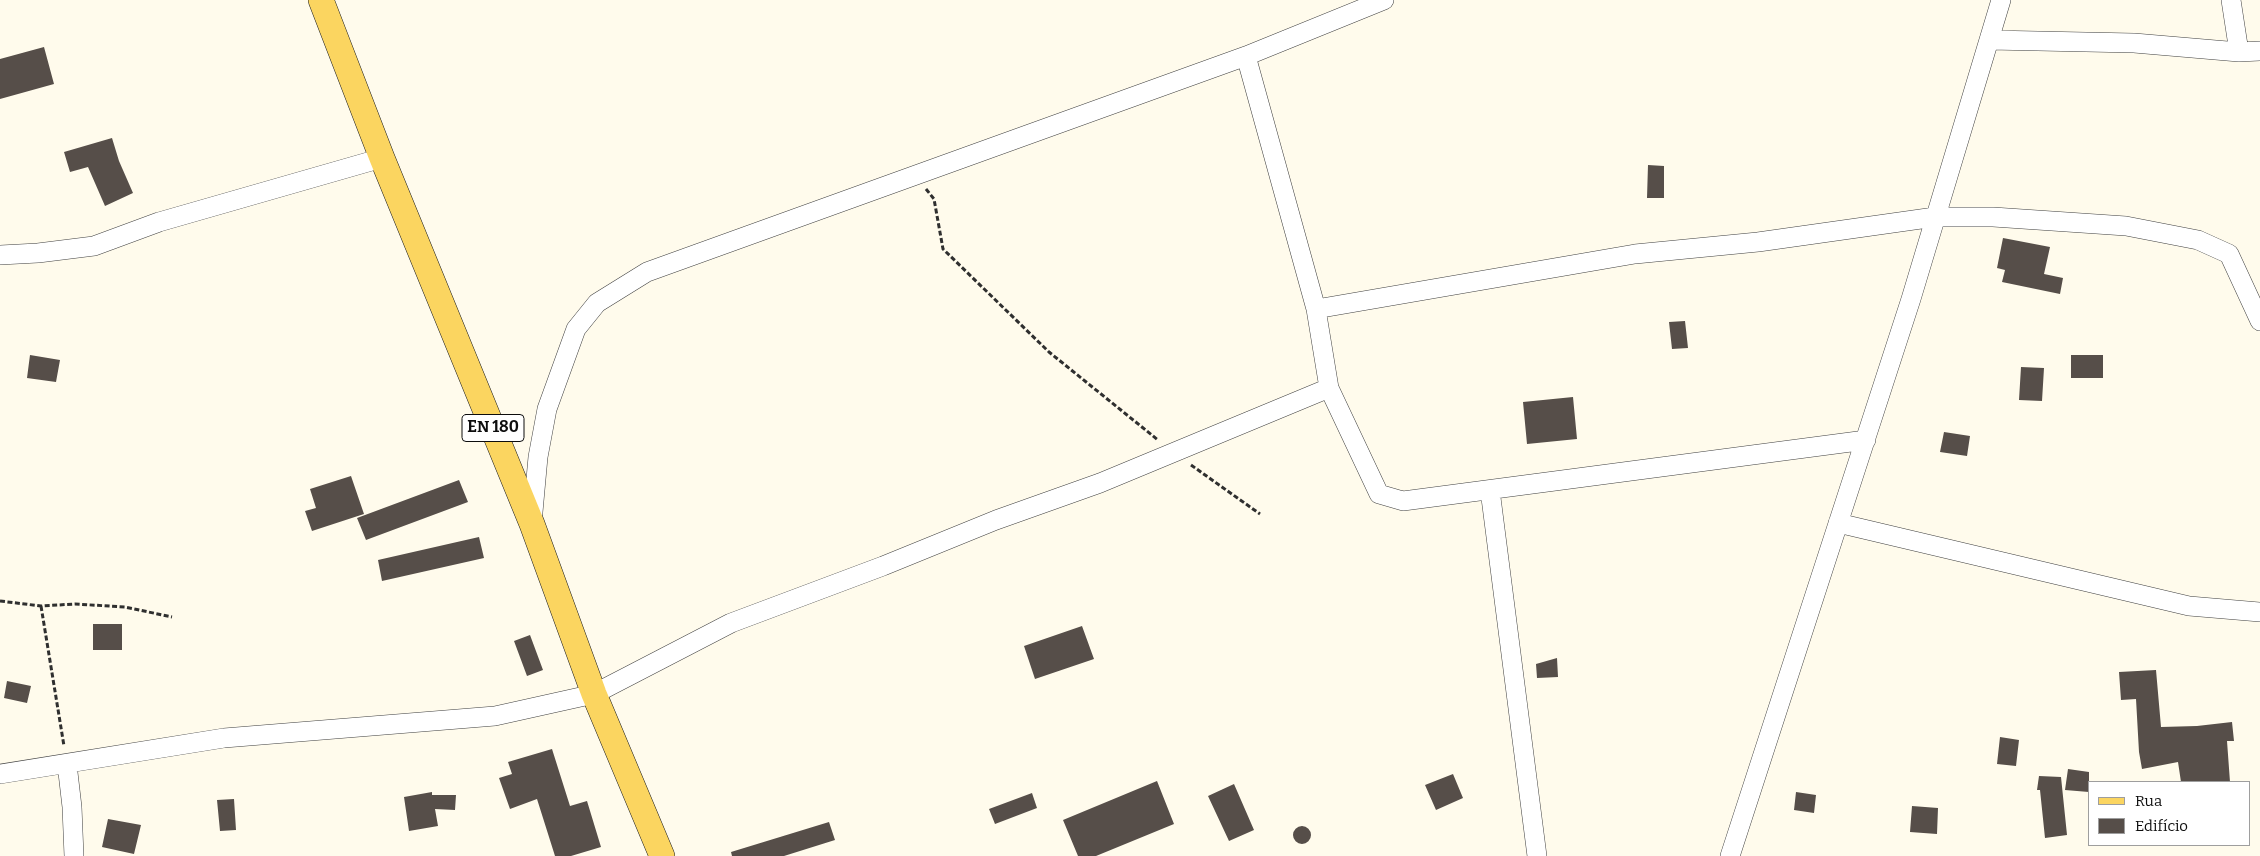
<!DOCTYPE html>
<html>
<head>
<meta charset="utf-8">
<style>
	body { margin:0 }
	#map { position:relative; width:2260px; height:856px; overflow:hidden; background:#fffbec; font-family:Bitter,serif }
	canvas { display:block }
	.legend { position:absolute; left:2088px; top:781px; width:162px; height:65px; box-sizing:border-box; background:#fff; border:1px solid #9e9e9e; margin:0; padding:6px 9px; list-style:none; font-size:15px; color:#0d0d0d }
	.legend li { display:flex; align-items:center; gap:10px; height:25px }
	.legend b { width:25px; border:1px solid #9e9e9e }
</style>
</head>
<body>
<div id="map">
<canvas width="2260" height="856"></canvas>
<ul class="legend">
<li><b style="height:6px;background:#fbd560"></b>Rua</li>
<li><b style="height:14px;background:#564e49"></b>Edifício</li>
</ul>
</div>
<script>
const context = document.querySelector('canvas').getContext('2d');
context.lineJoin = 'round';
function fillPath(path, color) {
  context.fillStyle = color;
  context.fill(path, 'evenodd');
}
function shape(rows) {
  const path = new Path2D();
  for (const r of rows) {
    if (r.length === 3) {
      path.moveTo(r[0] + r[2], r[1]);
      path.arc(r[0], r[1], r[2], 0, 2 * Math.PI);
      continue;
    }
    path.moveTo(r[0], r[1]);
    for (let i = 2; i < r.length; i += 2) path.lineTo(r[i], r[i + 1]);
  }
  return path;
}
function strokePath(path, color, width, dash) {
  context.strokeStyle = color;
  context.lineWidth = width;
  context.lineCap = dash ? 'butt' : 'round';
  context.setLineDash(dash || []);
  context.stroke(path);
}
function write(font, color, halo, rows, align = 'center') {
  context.font = font + ' Bitter,serif';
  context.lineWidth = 5;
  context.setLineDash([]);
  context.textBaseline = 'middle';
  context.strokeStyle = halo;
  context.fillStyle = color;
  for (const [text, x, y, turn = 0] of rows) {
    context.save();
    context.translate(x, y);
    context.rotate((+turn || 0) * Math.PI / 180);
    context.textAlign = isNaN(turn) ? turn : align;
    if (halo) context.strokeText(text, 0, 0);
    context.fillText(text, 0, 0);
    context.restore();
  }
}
fillPath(shape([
	[44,47,54,84,0,99,0,59],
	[112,138,119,161,133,193,105,206,88,167,70,172,64,152],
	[1648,165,1664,166,1664,198,1647,198],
	[2003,238,2050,247,2044,274,2063,278,2060,294,2002,282,2005,270,1997,268],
	[1685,321,1688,348,1672,349,1669,322],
	[30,355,60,360,56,382,27,378],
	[2071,355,2103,355,2103,378,2071,378],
	[2021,367,2044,368,2042,401,2019,400],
	[1573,397,1577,439,1527,444,1523,402],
	[1944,432,1970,436,1967,456,1940,452],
	[351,476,364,514,312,531,305,511,316,508,310,489],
	[459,480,468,502,366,540,357,518],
	[479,537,484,558,382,581,378,560],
	[93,624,122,624,122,650,93,650],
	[1082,626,1094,659,1035,679,1024,646],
	[530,635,543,670,527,676,514,641],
	[1557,658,1558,677,1537,678,1536,664],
	[2156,670,2161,727,2197,726,2232,722,2234,741,2227,741,2230,782,2181,782,2178,762,2142,769,2139,752,2136,699,2121,700,2119,672],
	[7,681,31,686,27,703,4,698],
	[2000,737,2019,740,2016,766,1997,764],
	[552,749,570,806,587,801,601,847,571,856,555,856,537,799,510,809,499,778,512,774,508,762],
	[2068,769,2089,772,2089,792,2065,790],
	[1453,774,1463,798,1436,810,1425,785],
	[2039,776,2061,777,2067,835,2045,838,2040,790,2037,790],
	[1157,781,1174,824,1096,856,1078,856,1063,820],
	[1234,784,1254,830,1229,841,1208,796],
	[432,792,432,795,456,795,455,810,435,809,438,826,409,831,404,797],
	[1796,792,1816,795,1814,813,1794,810],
	[1032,793,1037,808,995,824,989,809],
	[234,799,236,830,220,831,217,800],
	[1912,806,1938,808,1937,834,1910,832],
	[108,819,141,825,134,854,102,847],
	[829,822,835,840,784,856,732,856,731,852],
	[1302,835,9]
]), '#564e49');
const minor = shape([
	[2231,0,2239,52],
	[1990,40,2134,43,2239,52,2260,51],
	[1246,56,1316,309,1329,388,1379,494,1403,501,1866,440],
	[0,255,38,253,94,246,159,222,382,158],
	[1316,309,1635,254,1758,242,1935,217,1993,217,2126,226,2198,240,2229,254,2260,321],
	[1490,490,1537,856],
	[532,523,538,457,547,409,576,329,597,303,647,272,1246,56,1384,0],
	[1838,523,2189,606,2260,612],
	[67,764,72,807,74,856],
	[0,774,224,738,495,716,594,694,731,623,883,566,996,520,1100,483,1329,388],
	[1730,856,1911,299,2001,0]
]);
const major = shape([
	[321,0,382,158,532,524,594,694,662,856]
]);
strokePath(minor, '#404040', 20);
strokePath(major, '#1e1e1e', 26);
strokePath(shape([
	[926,189,934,199,943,249,1049,352,1158,440],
	[1191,465,1260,514],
	[0,601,41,606,75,604,125,607,172,617],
	[41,606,64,746]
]), '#2f2f2f', 3, [5, 2.5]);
strokePath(minor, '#fff', 19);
strokePath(major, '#fbd560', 25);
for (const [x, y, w] of [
	[493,428,62]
]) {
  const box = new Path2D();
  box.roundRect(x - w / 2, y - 13.5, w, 27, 4);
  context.fillStyle = '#fff';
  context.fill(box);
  strokePath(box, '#0d0d0d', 1);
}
write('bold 16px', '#0d0d0d', null, [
	["EN 180",493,428]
]);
</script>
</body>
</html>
